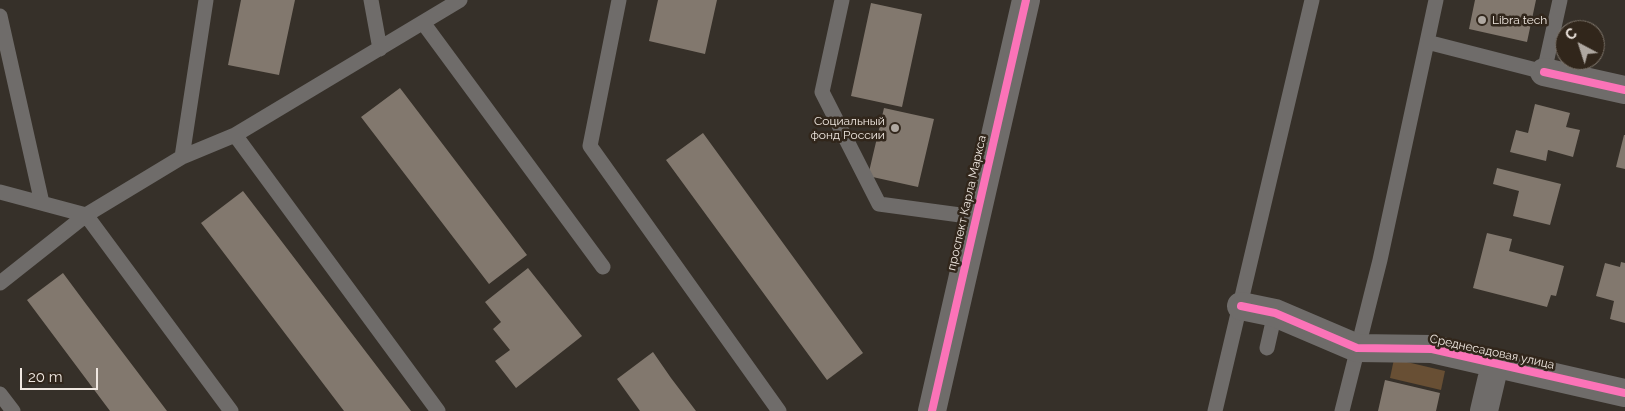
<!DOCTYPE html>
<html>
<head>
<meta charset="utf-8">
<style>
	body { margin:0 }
	#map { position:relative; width:1625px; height:411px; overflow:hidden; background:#363029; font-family:Raleway,sans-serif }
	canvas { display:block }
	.north { position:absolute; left:1555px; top:20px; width:50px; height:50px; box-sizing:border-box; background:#31261b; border:1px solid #7d746a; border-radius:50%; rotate:320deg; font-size:14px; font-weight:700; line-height:20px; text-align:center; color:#f0e8e1 }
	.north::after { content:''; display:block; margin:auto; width:18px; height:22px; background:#afa8a1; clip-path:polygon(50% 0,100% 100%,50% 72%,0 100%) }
	.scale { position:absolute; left:20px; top:368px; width:78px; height:22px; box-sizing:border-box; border:2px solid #f0e8e1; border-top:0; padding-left:6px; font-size:15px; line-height:18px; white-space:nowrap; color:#f0e8e1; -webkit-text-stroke:4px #31261b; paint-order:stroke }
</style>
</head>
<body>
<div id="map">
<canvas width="1625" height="411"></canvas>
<div class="north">С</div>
<div class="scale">20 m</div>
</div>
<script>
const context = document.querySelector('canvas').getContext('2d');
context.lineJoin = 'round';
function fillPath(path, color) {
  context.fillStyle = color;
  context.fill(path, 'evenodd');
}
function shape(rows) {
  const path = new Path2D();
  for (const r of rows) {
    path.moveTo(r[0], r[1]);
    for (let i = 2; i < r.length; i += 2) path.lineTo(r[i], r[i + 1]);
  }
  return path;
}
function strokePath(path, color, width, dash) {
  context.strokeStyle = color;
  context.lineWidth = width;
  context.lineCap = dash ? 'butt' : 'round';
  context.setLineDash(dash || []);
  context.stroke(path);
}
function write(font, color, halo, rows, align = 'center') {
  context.font = font + ' Raleway,sans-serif';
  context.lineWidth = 5;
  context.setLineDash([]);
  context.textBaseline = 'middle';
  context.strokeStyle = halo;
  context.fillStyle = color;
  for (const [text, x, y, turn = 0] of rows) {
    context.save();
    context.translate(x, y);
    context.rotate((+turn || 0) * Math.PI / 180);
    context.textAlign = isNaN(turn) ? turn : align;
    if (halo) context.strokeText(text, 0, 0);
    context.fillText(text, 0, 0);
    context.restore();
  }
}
fillPath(shape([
	[1394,359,1445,371,1441,390,1390,378]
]), '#684f34');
fillPath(shape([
	[241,0,295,0,279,75,228,65],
	[658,0,717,0,705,54,649,41],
	[1475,0,1536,0,1527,42,1469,29],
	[871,3,922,14,902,107,851,96],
	[400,88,527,255,489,284,361,117],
	[1535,104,1570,113,1566,127,1580,130,1573,157,1548,150,1546,161,1510,152,1516,130,1528,133],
	[884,108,934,119,918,187,868,176],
	[703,133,863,353,827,380,666,160],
	[1624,135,1625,135,1625,169,1616,167],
	[1497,168,1561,184,1550,225,1513,216,1519,191,1493,184],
	[243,191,276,234,411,411,344,411,201,223],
	[1487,233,1512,239,1509,251,1564,266,1556,296,1551,295,1547,307,1473,288],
	[1621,262,1625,263,1625,323,1610,319,1614,301,1596,296,1605,263,1620,267],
	[528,268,582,336,516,388,495,361,510,350,493,329,501,322,485,302],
	[63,273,86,304,167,411,110,411,27,300],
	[653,352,671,378,696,411,640,411,617,379],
	[1385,380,1440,393,1436,411,1378,411]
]), '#82786e');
strokePath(shape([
	[371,0,380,49],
	[619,0,590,146,779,411],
	[842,0,822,92,879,204,975,217],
	[0,16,42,203],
	[424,24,603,267],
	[1427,42,1436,0],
	[235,135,438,411],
	[182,157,206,0],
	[0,192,86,215,182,157,235,135,460,0],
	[0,283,86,215,231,411],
	[1267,348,1275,313],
	[0,394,13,411],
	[1215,411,1312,0],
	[1342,411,1380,260,1427,42,1544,72,1560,0]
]), '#6f6c6a', 15);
strokePath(shape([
	[1544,72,1625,90],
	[1241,306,1275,313,1357,348,1432,349,1625,393],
	[1484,411,1495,364]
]), '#6f6c6a', 28);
strokePath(shape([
	[932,411,1026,0]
]), '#6f6c6a', 28);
strokePath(shape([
	[1544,72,1625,90],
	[1241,306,1275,313,1357,348,1432,349,1625,393],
	[932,411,1026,0]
]), '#fb73b8', 8);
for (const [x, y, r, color] of [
	[1482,20,5,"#afa8a1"],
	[895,128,5,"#afa8a1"]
]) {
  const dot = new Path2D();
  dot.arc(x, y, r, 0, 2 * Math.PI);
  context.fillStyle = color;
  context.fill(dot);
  strokePath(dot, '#31261b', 2);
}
write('12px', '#f0e8e1', '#31261b', [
	["Libra tech",1492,20],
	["Социальный",885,121,"right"],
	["фонд России",885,135,"right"]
], 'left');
write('12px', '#f0e8e1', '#31261b', [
	["проспект Карла Маркса",967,203,-77],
	["Среднесадовая улица",1492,352,12]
]);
</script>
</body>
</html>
